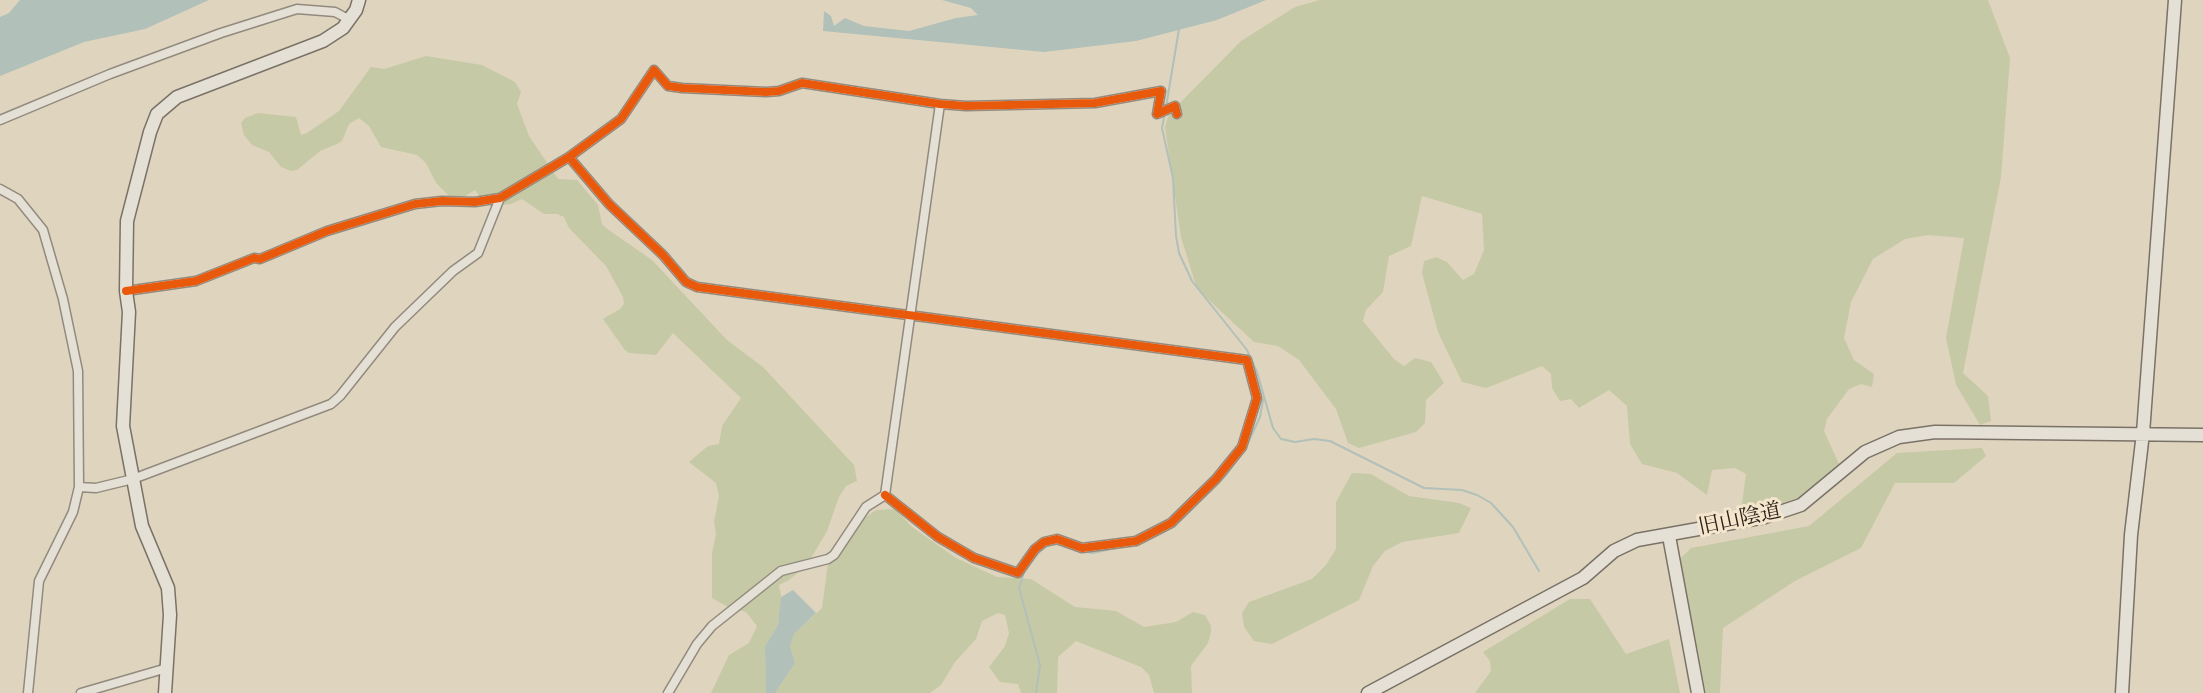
<!DOCTYPE html>
<html>
<head>
<meta charset="utf-8">
<style>
	body { margin:0 }
	canvas { display:block; background:#dfd4be }
</style>
</head>
<body>
<canvas width="2203" height="693"></canvas>
<script>
const context = document.querySelector('canvas').getContext('2d');
context.lineJoin = 'round';
function fillPath(path, color) {
  context.fillStyle = color;
  context.fill(path, 'evenodd');
}
function shape(rows) {
  const path = new Path2D();
  for (const r of rows) {
    path.moveTo(r[0], r[1]);
    for (let i = 2; i < r.length; i += 2) path.lineTo(r[i], r[i + 1]);
  }
  return path;
}
function strokePath(path, color, width, dash) {
  context.strokeStyle = color;
  context.lineWidth = width;
  context.lineCap = dash ? 'butt' : 'round';
  context.setLineDash(dash || []);
  context.stroke(path);
}
function write(font, color, halo, rows, align = 'center') {
  context.font = font + ' "Libre Bodoni","Noto Serif JP",serif';
  context.lineWidth = 6;
  context.setLineDash([]);
  context.textBaseline = 'middle';
  context.strokeStyle = halo;
  context.fillStyle = color;
  for (const [text, x, y, turn = 0] of rows) {
    context.save();
    context.translate(x, y);
    context.rotate((+turn || 0) * Math.PI / 180);
    context.textAlign = isNaN(turn) ? turn : align;
    if (halo) context.strokeText(text, 0, 0);
    context.fillText(text, 0, 0);
    context.restore();
  }
}
fillPath(shape([
	[1320,0,1988,0,2010,58,2001,177,1963,373,1988,396,1991,421,1980,425,1956,385,1946,338,1964,238,1928,235,1905,239,1873,259,1851,302,1844,338,1854,360,1874,374,1872,387,1861,384,1849,389,1827,419,1824,431,1839,464,1804,496,1772,507,1741,511,1746,474,1735,468,1712,470,1707,495,1677,473,1642,464,1630,444,1627,406,1609,390,1579,408,1571,399,1560,401,1552,388,1551,374,1542,366,1486,388,1462,382,1438,332,1422,273,1424,261,1436,257,1447,262,1463,280,1474,274,1484,250,1482,214,1422,196,1411,246,1389,256,1383,292,1366,310,1363,321,1394,359,1404,366,1415,358,1431,362,1444,383,1426,400,1425,423,1416,432,1359,448,1348,443,1336,409,1299,360,1278,346,1254,342,1197,289,1181,237,1165,127,1169,114,1241,41,1295,7],
	[426,56,482,65,515,82,521,92,517,104,529,136,558,179,577,180,598,205,602,224,606,228,652,260,727,340,763,367,854,465,857,481,846,486,839,497,827,531,807,565,789,580,779,585,782,601,778,625,765,646,766,693,711,693,729,655,749,643,757,626,746,612,728,607,712,598,712,553,716,534,714,522,719,496,716,483,689,462,708,446,719,444,722,426,741,398,673,333,656,355,629,353,624,349,603,319,620,309,624,304,623,297,606,266,569,228,564,217,557,214,544,214,522,199,511,204,493,206,482,200,475,190,459,200,453,200,436,183,426,163,417,155,381,147,369,126,359,118,349,124,342,141,337,144,320,151,297,170,291,171,281,167,269,152,252,145,244,135,241,123,245,118,258,113,296,117,301,135,307,133,339,111,371,67,384,69],
	[1982,448,1986,456,1954,483,1895,483,1861,548,1795,581,1723,628,1720,693,1706,693,1680,559,1691,548,1809,526,1897,453],
	[1352,473,1371,474,1409,496,1459,503,1471,508,1459,533,1402,542,1385,551,1373,566,1359,600,1272,644,1254,641,1244,627,1242,613,1249,602,1312,579,1326,565,1336,549,1336,502],
	[895,509,912,527,956,558,997,577,1031,579,1075,607,1116,611,1144,627,1176,622,1193,612,1205,615,1211,626,1211,632,1208,643,1191,666,1192,693,1154,693,1149,675,1141,667,1076,641,1058,657,1057,693,1021,693,1018,684,1000,682,989,667,1005,646,1009,633,1005,615,998,613,982,621,976,639,955,662,941,685,930,693,775,693,795,663,790,646,794,634,822,608,828,563,866,517,876,510],
	[1570,599,1590,599,1626,654,1669,639,1680,693,1475,693,1491,671,1490,661,1483,652]
]), '#c6c9a5');
fillPath(shape([
	[20,0,209,0,145,29,84,42,0,76,0,17,9,13],
	[942,0,1266,0,1217,20,1136,41,1044,52,823,31,824,11,831,16,834,26,845,18,864,26,909,31,956,18,978,15,971,8],
	[793,590,816,613,794,634,790,646,795,663,775,693,766,693,765,646,778,625,781,597]
]), '#b1c0b8');
strokePath(shape([
	[1166,107,1179,29],
	[1165,112,1162,128,1173,178,1176,236,1179,253,1192,281,1247,350,1257,372,1273,428,1281,439,1295,442,1314,439,1330,441,1424,488,1462,490,1477,495,1491,503,1513,527,1539,571],
	[1247,445,1260,417,1263,400],
	[1143,542,1175,526,1227,474,1244,450],
	[1036,555,1047,546,1058,544,1092,553,1132,545],
	[1025,569,1019,588,1040,665,1036,693]
]), '#b1c0b8', 2);
const street = shape([
	[0,120,110,74,221,33,297,9,335,12,350,20],
	[569,157,609,204,663,255,686,282,697,287,1247,360,1257,398,1242,447,1216,479,1171,523,1136,541,1082,548,1057,539,1044,542,1035,549,1018,573,974,558,938,537,885,495],
	[0,189,18,199,43,230,63,299,78,371,79,487,73,512,39,581,28,693],
	[126,291,196,281,254,258,260,259,327,231,415,204,442,201,475,202,500,198,569,157,621,119,654,70,668,86,682,88,766,92,779,91,802,83,940,104,966,106,1095,103,1161,91,1157,114,1175,106,1177,114],
	[79,487,96,488,133,479,331,404,340,396,395,327,453,271,478,253,500,198],
	[81,693,167,668],
	[668,693,697,644,712,626,781,571,828,559,834,555,866,507,885,495,940,104]
]);
const secondary = shape([
	[1669,536,1698,693],
	[165,693,170,615,168,588,142,526,123,426,129,312,126,291,127,221,150,132,157,114,177,97,323,41,343,28,356,10,359,0],
	[1368,693,1583,578,1614,551,1637,540,1765,517,1801,505,1865,452,1899,437,1935,432,2203,435],
	[2122,693,2131,535,2143,433,2175,0]
]);
strokePath(street, '#928a7e', 11);
strokePath(secondary, '#7a7267', 15);
strokePath(street, '#e5e0d5', 8);
strokePath(secondary, '#e5e0d5', 12);
strokePath(shape([
	[569,157,609,204,663,255,686,282,697,287,1247,360,1257,398,1242,447,1216,479,1171,523,1136,541,1082,548,1057,539,1044,542,1035,549,1018,573,974,558,938,537,885,495],
	[126,291,196,281,254,258,260,259,327,231,415,204,442,201,475,202,500,198,569,157,621,119,654,70,668,86,682,88,766,92,779,91,802,83,940,104,966,106,1095,103,1161,91,1157,114,1175,106,1177,114]
]), '#e8590c', 8);
write('21px', '#2d2019', '#f3e6cc', [
	["旧山陰道",1740,520,-12]
]);
</script>
</body>
</html>
